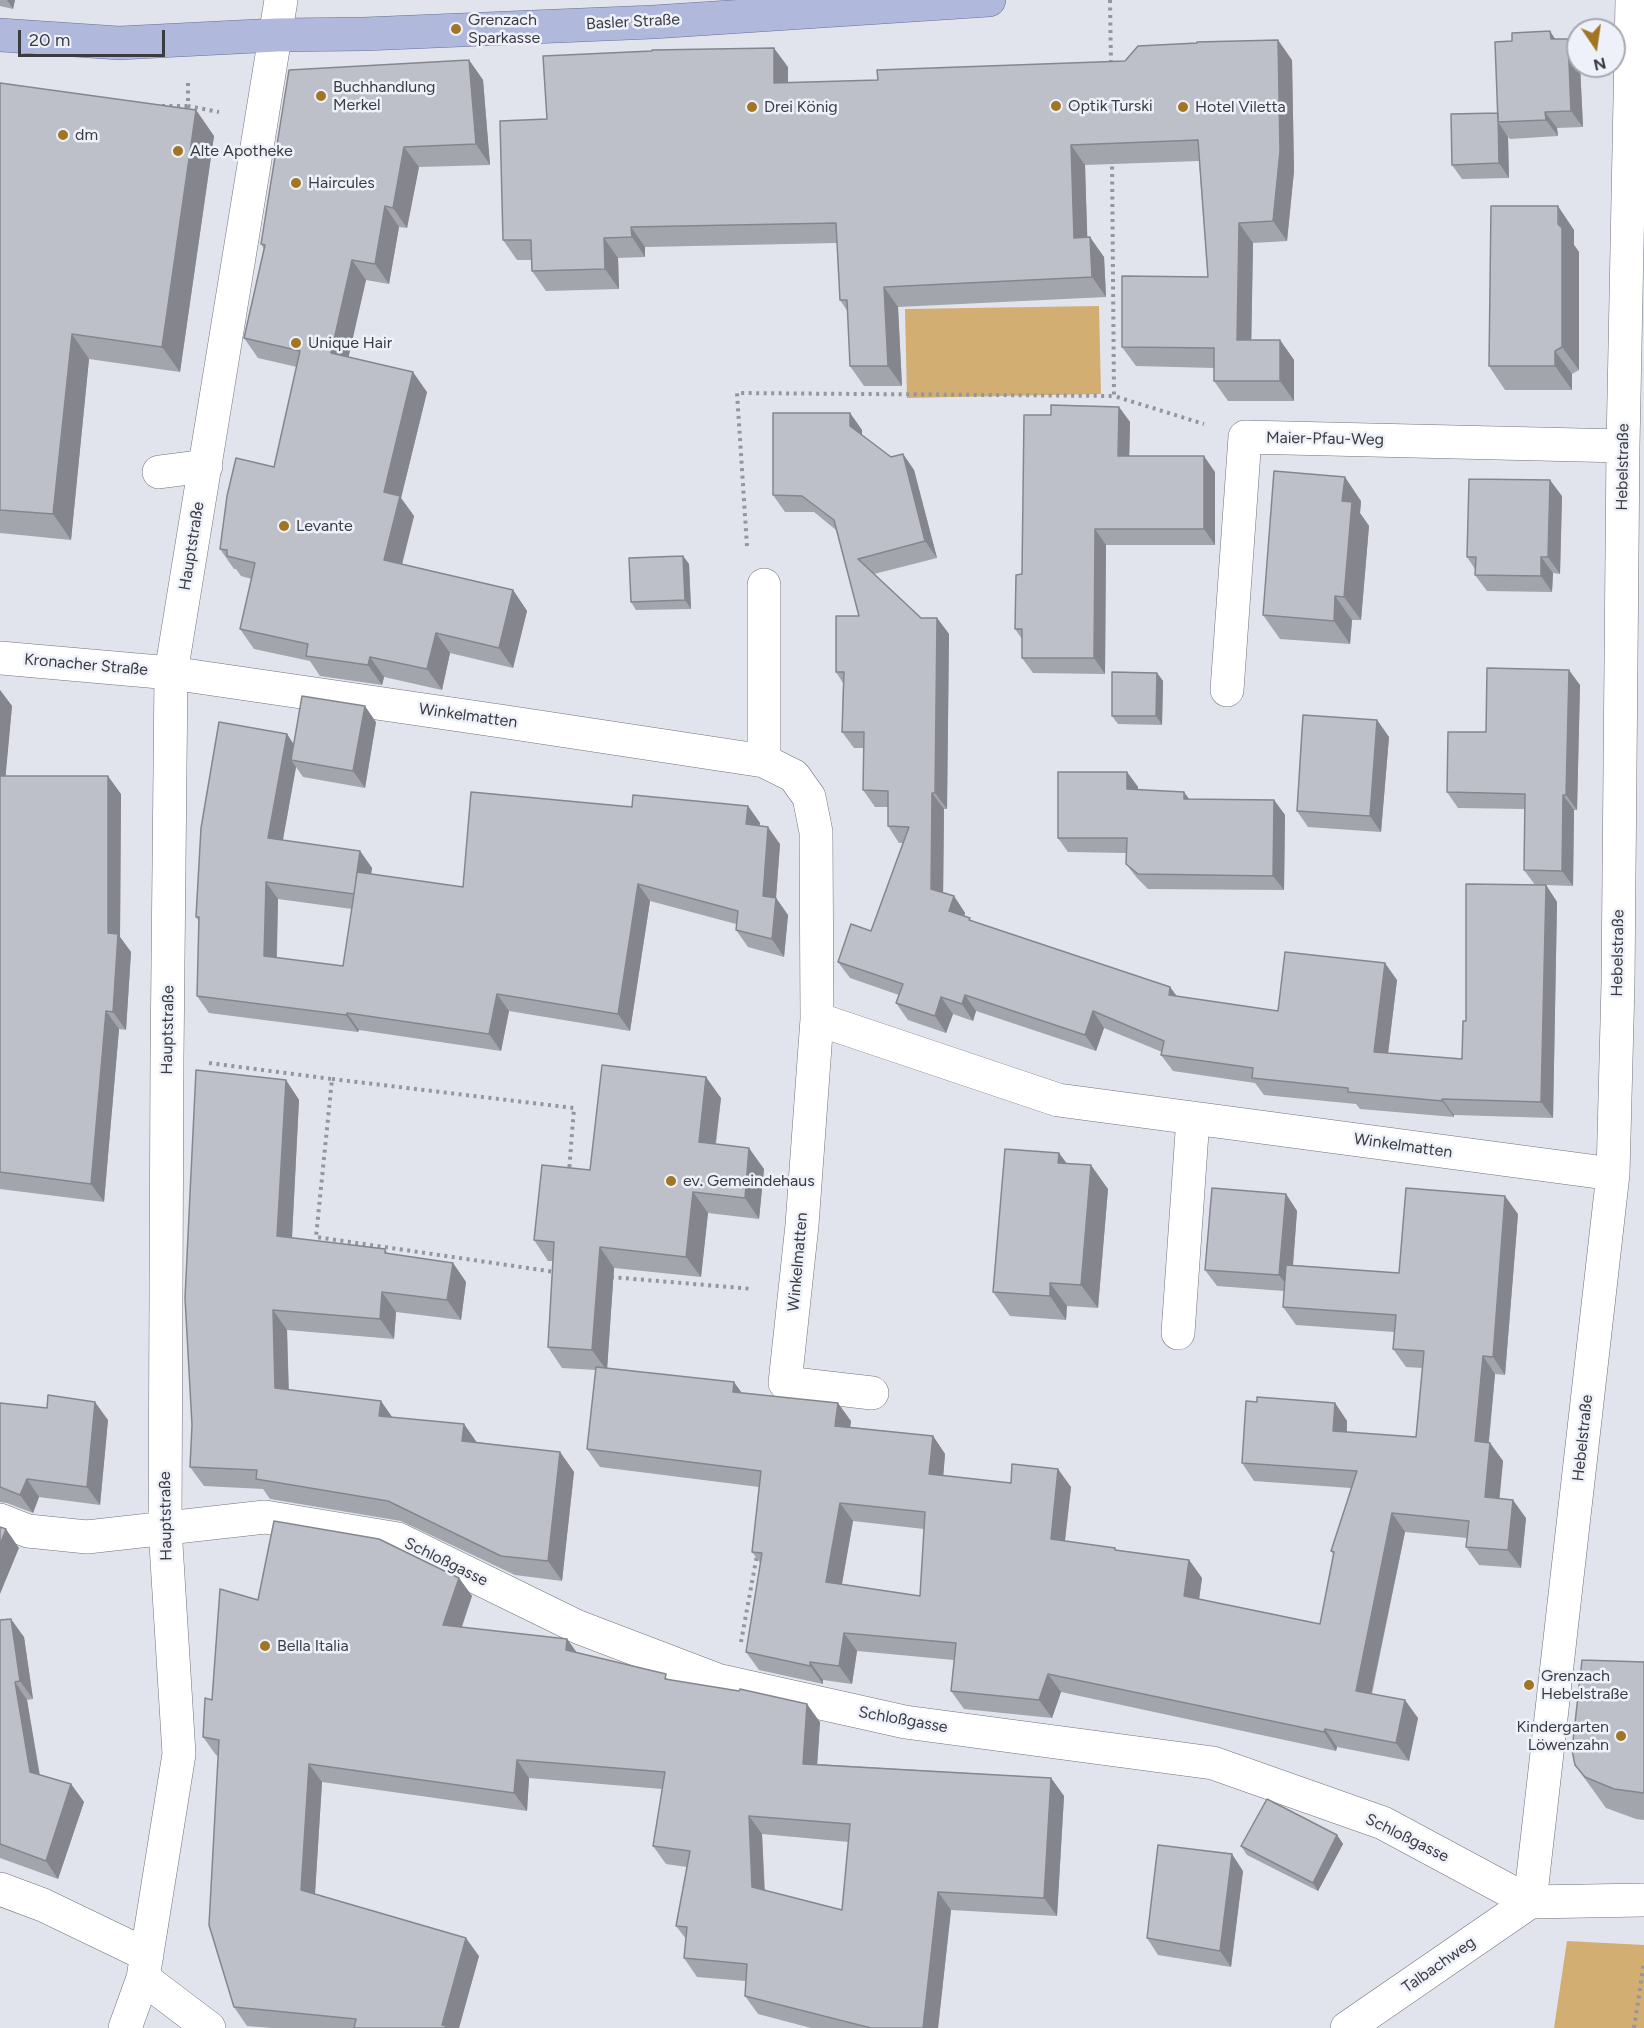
<!DOCTYPE html>
<html>
<head>
<meta charset="utf-8">
<style>
	body { margin:0 }
	#map { position:relative; width:1644px; height:2028px; overflow:hidden; background:#e1e4ec; font-family:Figtree,sans-serif }
	canvas { display:block }
	.north { position:absolute; left:1566px; top:18px; width:60px; height:60px; box-sizing:border-box; background:#eef1fa; border:2px solid #a6a9b0; border-radius:50%; rotate:167deg; font-size:16px; font-weight:700; line-height:24px; text-align:center; color:#3b3c40 }
	.north::after { content:''; display:block; margin:auto; width:21px; height:27px; background:#a07625; clip-path:polygon(50% 0,100% 100%,50% 72%,0 100%) }
	.scale { position:absolute; left:18px; top:30px; width:147px; height:27px; box-sizing:border-box; border:3px solid #3b3c40; border-top:0; padding-left:8px; font-size:18px; line-height:21px; white-space:nowrap; color:#3b3c40; -webkit-text-stroke:4px #eef1fa; paint-order:stroke }
</style>
</head>
<body>
<div id="map">
<canvas width="1644" height="2028"></canvas>
<div class="north">N</div>
<div class="scale">20 m</div>
</div>
<script>
const context = document.querySelector('canvas').getContext('2d');
context.lineJoin = 'round';
function fillPath(path, color) {
  context.fillStyle = color;
  context.fill(path, 'evenodd');
}
function shape(rows) {
  const path = new Path2D();
  for (const r of rows) {
    path.moveTo(r[0], r[1]);
    for (let i = 2; i < r.length; i += 2) path.lineTo(r[i], r[i + 1]);
  }
  return path;
}
function strokePath(path, color, width, dash) {
  context.strokeStyle = color;
  context.lineWidth = width;
  context.lineCap = dash ? 'butt' : 'round';
  context.setLineDash(dash || []);
  context.stroke(path);
}
function write(font, color, halo, rows, align = 'center') {
  context.font = font + ' Figtree,sans-serif';
  context.lineWidth = 5;
  context.setLineDash([]);
  context.textBaseline = 'middle';
  context.strokeStyle = halo;
  context.fillStyle = color;
  for (const [text, x, y, turn = 0] of rows) {
    context.save();
    context.translate(x, y);
    context.rotate((+turn || 0) * Math.PI / 180);
    context.textAlign = isNaN(turn) ? turn : align;
    if (halo) context.strokeText(text, 0, 0);
    context.fillText(text, 0, 0);
    context.restore();
  }
}
fillPath(shape([
	[1099,306,1101,394,907,398,905,309],
	[1567,1941,1644,1945,1644,2028,1554,2028]
]), '#d2ae72');
const minor = shape([
	[159,472,206,466],
	[0,658,171,673,500,721,764,761,794,776,809,797,816,832,817,1019,802,1225,785,1383,872,1393],
	[1227,690,1245,437,1623,446],
	[764,761,764,585],
	[817,1019,1058,1100,1613,1174],
	[1178,1333,1193,1118],
	[0,1520,28,1531,87,1537,265,1517,398,1539,578,1627,717,1680,905,1722,1213,1763,1383,1823,1530,1902,1644,1900],
	[0,1889,43,1905,147,1955],
	[1530,1902,1613,1174,1618,984,1623,446,1632,0],
	[143,1978,209,2028],
	[125,2028,143,1978,179,1754,165,1528,167,1058,171,673,281,0],
	[1347,2028,1530,1902]
]);
const major = shape([
	[0,35,119,43,277,35,364,34,653,22,989,0]
]);
strokePath(minor, '#71737b', 34);
strokePath(major, '#656f96', 34);
strokePath(shape([
	[1110,0,1111,65],
	[188,83,188,106,219,112],
	[162,106,188,106],
	[1112,159,1114,396,1204,424],
	[747,546,737,393,1114,396],
	[209,1063,332,1079,316,1237,555,1272],
	[332,1079,574,1108,569,1172],
	[611,1277,753,1289],
	[741,1642,757,1555],
	[1634,2028,1644,1962]
]), '#94969c', 4, [3, 4.5]);
strokePath(minor, '#fff', 33);
strokePath(major, '#b0b9dc', 33);
fillPath(shape([
	[0,0,15,0,13,9,0,6],
	[1556,39,1578,66,1580,66,1583,127,1557,128,1558,136,1510,139,1508,137,1509,178,1462,179,1452,165,1498,113],
	[469,60,483,80,490,165,419,167,407,228,399,227,389,284,366,280,348,357,427,392,401,498,414,516,402,564,513,590,527,611,513,668,450,653,442,690,384,677,382,685,320,676,310,661,254,649,240,629,252,579,241,576,236,569,234,569,220,549,274,467,297,367,258,358,244,338,264,249,261,244],
	[1292,60,1294,171,1287,241,1253,243,1251,340,1280,340,1294,360,1294,401,1228,401,1214,381,1214,368,1136,366,1122,347,1208,277,1199,161,1085,165,1087,237,1104,257,1106,297,898,307,902,386,864,386,850,366,848,312,840,300,837,243,645,247,645,257,618,258,619,289,546,291,532,271,532,260,517,260,503,240,547,119,788,67,788,83,878,80],
	[0,83,196,110,214,136,180,372,89,359,71,540,0,533],
	[1574,230,1574,245,1579,252,1579,370,1572,374,1572,390,1505,390,1489,366],
	[1119,407,1130,422,1129,456,1215,472,1215,545,1106,545,1105,674,1033,673,1022,658,1022,639,1015,629,1022,574,1051,415],
	[850,413,862,430,862,435,891,457,903,454,914,470,937,558,874,574,921,618,937,618,949,634,947,809,944,809,943,893,954,896,965,913,964,916,972,921,1170,987,1177,997,1278,1011,1397,980,1388,1054,1462,1059,1466,1021,1535,885,1524,870,1525,809,1458,808,1447,792,1486,732,1580,685,1577,810,1574,810,1573,886,1546,885,1557,902,1553,1118,1454,1115,1454,1117,1360,1109,1356,1104,1264,1095,1255,1083,1173,1071,1161,1055,1162,1052,1104,1028,1096,1051,976,1011,973,1021,953,1014,946,1033,908,1020,896,1003,899,995,850,978,838,962,871,931,903,843,899,843,888,826,888,807,875,807,863,790,864,748,854,748,842,732,843,683,836,672,859,616,836,530,814,512,785,512,773,495],
	[1562,496,1560,574,1553,573,1552,592,1487,591,1475,575,1475,569,1467,557],
	[1361,501,1360,513,1369,526,1361,620,1352,620,1350,644,1280,639,1263,615],
	[683,556,689,564,691,609,636,610,631,602],
	[1157,673,1163,681,1162,725,1118,724,1112,716],
	[0,690,12,706,5,776,121,794,120,937,131,952,126,1030,119,1029,104,1202,0,1189],
	[1377,720,1389,737,1381,832,1308,827,1297,811],
	[376,722,365,788,303,777,296,767,283,840,360,851,372,868,371,874,463,887,632,807,748,806,760,823,759,826,780,844,776,898,788,915,784,957,748,947,736,930,736,924,650,901,630,1031,509,1011,501,1051,359,1030,358,1032,209,1013,197,996,199,921,196,917,287,734,294,745],
	[278,899,352,909,343,966,277,958],
	[1127,772,1138,787,1138,790,1190,799,1274,800,1285,815,1284,890,1148,889,1137,878,1126,864,1127,853,1068,852,1058,838],
	[286,1080,299,1100,292,1238,385,1249,388,1254,453,1263,466,1282,461,1320,396,1312,394,1339,287,1330,289,1390,392,1417,464,1424,476,1442,560,1452,574,1472,562,1581,515,1575,401,1521,270,1499,263,1489,204,1486,190,1467],
	[721,1098,716,1144,764,1169,759,1219,708,1213,701,1277,614,1268,607,1368,741,1393,851,1421,850,1427,933,1436,945,1454,943,1476,1011,1483,1071,1487,1065,1541,1117,1550,1189,1560,1202,1578,1199,1599,1320,1624,1334,1555,1331,1551,1351,1488,1254,1481,1242,1463,1257,1402,1335,1403,1347,1421,1347,1432,1416,1437,1422,1368,1406,1367,1393,1349,1394,1332,1296,1325,1283,1307,1284,1291,1217,1286,1205,1270,1286,1194,1297,1211,1293,1265,1399,1273,1518,1214,1505,1375,1495,1374,1489,1442,1490,1443,1503,1461,1499,1498,1526,1518,1521,1568,1479,1565,1466,1547,1467,1538,1405,1532,1372,1694,1418,1718,1409,1761,1337,1747,1336,1751,1061,1692,1052,1718,964,1709,951,1691,954,1660,857,1651,852,1684,823,1680,823,1684,759,1670,746,1652,761,1564,752,1552,759,1487,600,1467,587,1449,596,1370,562,1368,548,1347,553,1261,548,1261,534,1240,590,1170],
	[853,1521,924,1529,920,1596,842,1584],
	[1059,1153,1067,1164,1108,1189,1098,1308,1067,1306,1066,1320,1010,1316,993,1292],
	[0,1403,108,1420,100,1505,39,1497,33,1513,7,1503,0,1502],
	[459,1578,472,1596,462,1627,567,1639,577,1653,820,1722,817,1764,1051,1778,1064,1796,1057,1916,951,1910,938,2028,811,2028,758,2014,745,1996,746,1981,697,1977,684,1958,686,1939,676,1926,687,1867,666,1864,653,1846,662,1789,529,1778,527,1811,322,1782,315,1894,479,1956,459,2028,272,2028,247,2026,234,2007,218,1756,216,1755,203,1737,212,1700,258,1600],
	[762,1834,849,1842,842,1910,765,1891],
	[0,1620,24,1637,33,1699,27,1700,40,1775,71,1784,84,1802,58,1879,0,1858],
	[1644,1662,1644,1820,1636,1819,1606,1808,1575,1765],
	[1337,1835,1343,1844,1318,1891,1247,1855,1241,1846],
	[1243,1871,1231,1967,1158,1955,1147,1938]
]), '#a3a5ad');
fillPath(shape([
	[7,0,15,0,13,9],
	[1550,31,1561,48,1551,39],
	[1568,39,1578,54,1578,66,1580,66,1583,127,1571,111],
	[1278,40,1292,60,1294,171,1287,241,1273,221],
	[774,48,788,67,788,103,774,83],
	[469,60,483,80,490,165,476,144],
	[196,110,214,136,180,372,162,347],
	[1545,112,1557,128,1558,136,1546,120],
	[1498,122,1508,137,1509,178,1499,163],
	[1071,145,1085,165,1088,258,1074,238],
	[404,147,419,167,407,228,393,208],
	[385,206,399,227,389,284,375,264],
	[1558,206,1574,230,1574,245,1579,252,1579,370,1562,347],
	[1239,223,1253,243,1251,360,1237,340],
	[631,227,645,247,645,257,632,237],
	[1090,237,1104,257,1106,297,1092,277],
	[604,238,618,258,619,289,605,269],
	[352,260,366,280,345,373,331,353],
	[884,287,898,307,902,386,888,366],
	[72,334,89,359,71,540,53,514],
	[1280,340,1294,360,1294,401,1280,381],
	[1555,351,1572,374,1572,390,1555,366],
	[413,372,427,392,401,498,414,516,398,580,384,560,384,492],
	[1119,407,1130,422,1129,471,1118,456],
	[850,413,862,430,862,442,850,426],
	[903,454,914,470,937,558,925,541],
	[1204,456,1215,472,1215,545,1204,529],
	[1345,477,1361,501,1360,513,1369,526,1361,620,1344,597,1342,501],
	[1550,480,1562,496,1560,574,1548,557],
	[1095,529,1106,545,1105,674,1094,658],
	[683,556,689,564,691,609,685,600],
	[1541,557,1553,573,1552,592,1541,576],
	[513,590,527,611,513,668,499,648],
	[1335,596,1352,620,1350,644,1334,621],
	[937,618,949,634,947,809,935,793],
	[436,633,450,653,442,690,427,669],
	[370,657,384,677,382,685,368,665],
	[1569,670,1580,685,1577,810,1566,795],
	[1157,673,1163,681,1162,725,1156,716],
	[0,690,12,706,4,794,0,788],
	[365,706,376,722,365,788,353,771],
	[1377,720,1389,737,1381,832,1370,816],
	[287,734,298,751,291,760,296,767,280,855,268,838],
	[1127,772,1138,787,1138,804,1127,789],
	[108,776,121,794,120,937,131,952,126,1030,113,1012,108,933],
	[1184,792,1195,807,1184,799],
	[932,793,944,809,943,905,931,889],
	[1563,795,1574,810,1573,886,1562,871],
	[1274,800,1285,815,1284,890,1273,876],
	[748,806,760,823,758,841,746,824],
	[768,827,780,844,776,898,788,915,784,957,772,939,763,896],
	[360,851,372,868,366,911,354,894],
	[266,882,278,899,276,973,264,956],
	[638,884,650,901,630,1031,618,1014],
	[1546,885,1557,902,1553,1118,1541,1102],
	[954,896,965,913,961,927,949,911],
	[1385,963,1397,980,1386,1069,1374,1052],
	[1170,987,1182,1003,1169,995],
	[497,994,509,1011,501,1051,489,1034],
	[965,995,976,1011,973,1021,962,1004],
	[941,997,953,1014,946,1033,935,1016],
	[106,1011,119,1029,104,1202,91,1184],
	[1093,1011,1104,1028,1096,1051,1085,1035],
	[347,1013,359,1030,358,1032,346,1015],
	[706,1077,721,1098,713,1163,699,1142],
	[286,1080,299,1100,291,1256,277,1236],
	[1442,1099,1454,1115,1454,1117,1442,1101],
	[749,1148,764,1169,759,1219,745,1198],
	[1059,1153,1076,1176,1058,1163],
	[1091,1165,1108,1189,1098,1308,1081,1285],
	[693,1192,708,1213,701,1277,686,1257],
	[1286,1194,1297,1211,1291,1291,1279,1275],
	[1505,1196,1518,1214,1505,1375,1493,1357],
	[600,1247,614,1268,607,1371,592,1350],
	[453,1263,466,1282,461,1320,447,1300],
	[1050,1283,1067,1306,1066,1320,1050,1296],
	[382,1292,396,1312,394,1339,380,1319],
	[273,1310,287,1330,289,1408,275,1388],
	[1483,1356,1495,1374,1487,1459,1475,1441],
	[734,1382,747,1400,733,1392],
	[381,1401,395,1421,379,1416],
	[95,1402,108,1420,100,1505,87,1487],
	[838,1403,851,1421,848,1444,835,1426],
	[1335,1403,1347,1421,1346,1449,1333,1431],
	[464,1424,478,1444,462,1441],
	[933,1436,945,1454,942,1492,929,1474],
	[1490,1443,1503,1461,1498,1515,1485,1497],
	[560,1452,574,1472,562,1581,548,1561],
	[1058,1469,1071,1487,1063,1557,1051,1539],
	[27,1479,39,1497,33,1513,20,1495],
	[1513,1500,1526,1518,1521,1568,1508,1550],
	[840,1503,853,1521,839,1600,826,1582],
	[1392,1513,1405,1532,1368,1709,1356,1691],
	[6,1529,19,1548,0,1594,0,1545],
	[1189,1560,1202,1578,1197,1614,1184,1596],
	[459,1578,472,1596,456,1643,443,1625],
	[11,1619,24,1637,33,1699,20,1681],
	[844,1633,857,1651,852,1684,839,1666],
	[567,1639,580,1657,566,1650],
	[810,1662,823,1680,823,1684,810,1666],
	[1048,1674,1061,1692,1052,1718,1039,1700],
	[15,1682,27,1700,42,1791,30,1772],
	[1405,1700,1418,1718,1409,1761,1396,1743],
	[807,1704,820,1722,816,1782,803,1764],
	[1325,1729,1337,1747,1336,1751,1324,1732],
	[517,1760,529,1778,527,1811,514,1793],
	[309,1764,322,1782,314,1909,301,1890],
	[1051,1778,1064,1796,1057,1916,1044,1898],
	[71,1784,84,1802,58,1879,46,1861],
	[749,1816,762,1834,765,1906,752,1887],
	[1337,1835,1343,1844,1318,1891,1313,1883],
	[1232,1854,1243,1871,1231,1967,1220,1951],
	[938,1892,951,1910,938,2028,923,2028],
	[466,1938,479,1956,459,2028,444,2028,442,2025]
]), '#85868d');
const building = shape([
	[1550,31,1551,39,1568,39,1571,111,1545,112,1546,120,1498,122,1495,42,1512,41,1512,33,1550,31],
	[1278,40,1280,151,1273,221,1239,223,1237,340,1280,340,1280,381,1214,381,1214,348,1122,347,1122,276,1208,277,1198,140,1071,145,1074,238,1090,237,1092,277,884,287,888,366,850,366,847,300,840,300,836,223,631,227,632,237,604,238,605,269,532,271,531,240,503,240,500,121,547,119,543,56,652,51,652,50,774,48,774,83,878,80,877,70,1125,61,1138,46,1197,43,1197,42,1278,40],
	[469,60,476,144,404,147,393,208,385,206,375,264,352,260,331,353,413,372,384,492,400,496,384,560,513,590,499,648,436,633,427,669,370,657,368,665,306,656,308,644,240,629,255,563,227,556,227,550,220,549,227,496,236,458,274,467,300,351,244,338,265,245,261,244,289,70,469,60],
	[0,83,196,110,162,347,72,334,53,514,0,510,0,83],
	[1498,113,1499,163,1452,165,1451,114,1498,113],
	[1491,206,1558,206,1558,224,1562,228,1562,347,1555,351,1555,366,1489,366,1491,206],
	[1051,405,1119,407,1118,456,1204,456,1204,529,1095,529,1094,658,1022,658,1022,629,1015,629,1016,575,1022,574,1024,415,1051,415,1051,405],
	[773,413,850,413,850,426,891,457,903,454,925,541,858,559,921,618,937,618,935,793,932,793,931,889,954,896,949,911,970,918,969,920,1170,987,1169,995,1278,1011,1285,952,1385,963,1374,1052,1462,1059,1463,1021,1466,1021,1466,884,1546,885,1541,1102,1442,1099,1442,1101,1348,1092,1348,1088,1252,1078,1253,1068,1161,1055,1164,1041,1093,1011,1085,1035,965,995,962,1004,941,997,935,1016,896,1003,903,984,838,962,851,924,871,931,909,827,888,826,888,791,863,790,864,732,842,732,844,672,836,672,836,616,859,616,834,520,802,496,773,495,773,413],
	[1274,471,1345,477,1342,501,1352,502,1344,597,1335,596,1334,621,1263,615,1274,471],
	[1469,479,1550,480,1548,557,1541,557,1541,576,1475,575,1476,557,1467,557,1469,479],
	[683,556,685,600,631,602,629,558,683,556],
	[1487,668,1569,670,1566,795,1563,795,1562,871,1524,870,1525,794,1447,792,1448,732,1486,732,1487,668],
	[1112,672,1157,673,1156,716,1112,716,1112,672],
	[302,696,365,706,353,771,291,760,302,696],
	[1303,715,1377,720,1370,816,1297,811,1303,715],
	[219,722,287,734,268,838,360,851,354,894,357,872,463,887,471,792,632,807,633,795,748,806,746,824,768,827,763,896,776,898,772,939,736,930,738,911,638,884,618,1014,497,994,489,1034,347,1013,346,1015,197,996,199,917,196,917,201,828,219,722],
	[266,882,354,894,343,966,264,956,266,882],
	[1058,772,1127,772,1127,789,1184,792,1184,799,1274,800,1273,876,1138,874,1126,864,1127,838,1058,838,1058,772],
	[0,776,108,776,108,933,118,934,113,1012,106,1011,91,1184,0,1172,0,776],
	[602,1065,706,1077,699,1142,749,1148,745,1198,693,1192,686,1257,600,1247,592,1350,548,1347,554,1242,534,1240,542,1165,590,1170,602,1065],
	[196,1070,286,1080,277,1236,385,1249,385,1253,453,1263,447,1300,382,1292,380,1319,273,1310,275,1388,381,1401,379,1416,464,1424,462,1441,560,1452,548,1561,501,1556,388,1501,256,1479,257,1470,190,1467,192,1425,185,1298,196,1070],
	[1005,1149,1059,1153,1058,1163,1091,1165,1081,1285,1050,1283,1050,1296,993,1292,1005,1149],
	[1212,1188,1286,1194,1279,1275,1205,1270,1212,1188],
	[1406,1188,1505,1196,1493,1357,1483,1356,1475,1441,1490,1443,1485,1497,1513,1500,1508,1550,1466,1547,1469,1521,1392,1513,1356,1691,1405,1700,1396,1743,1325,1729,1324,1732,1048,1674,1039,1700,951,1691,956,1643,844,1633,839,1666,810,1662,810,1666,746,1652,762,1553,752,1552,761,1471,587,1449,596,1367,734,1382,733,1392,838,1403,835,1426,933,1436,929,1474,1011,1483,1012,1464,1058,1469,1051,1539,1115,1548,1115,1550,1189,1560,1184,1596,1320,1624,1334,1552,1331,1551,1357,1471,1242,1463,1246,1401,1257,1402,1257,1397,1335,1403,1333,1431,1416,1437,1424,1351,1393,1349,1396,1315,1283,1307,1286,1265,1399,1273,1406,1188],
	[840,1503,925,1512,920,1596,826,1582,840,1503],
	[48,1395,95,1402,87,1487,27,1479,20,1495,0,1487,0,1403,47,1408,48,1395],
	[274,1521,379,1539,459,1578,443,1625,567,1639,566,1650,666,1674,665,1679,739,1691,740,1689,807,1704,803,1764,1051,1778,1044,1898,938,1892,923,2028,871,2028,745,1996,747,1964,684,1958,687,1927,676,1926,690,1851,653,1846,665,1772,517,1760,514,1793,309,1764,301,1890,466,1938,442,2025,446,2026,445,2028,354,2028,356,2019,234,2007,209,1925,219,1740,203,1737,205,1698,212,1700,220,1589,258,1600,274,1521],
	[749,1816,850,1824,842,1910,752,1887,749,1816],
	[0,1527,6,1529,0,1545,0,1527],
	[11,1619,20,1681,15,1682,30,1772,71,1784,46,1861,0,1844,0,1620,11,1619],
	[1582,1660,1644,1662,1644,1793,1614,1789,1585,1777,1575,1765,1572,1750,1582,1660],
	[1267,1799,1337,1835,1313,1883,1241,1846,1267,1799],
	[1158,1845,1232,1854,1220,1951,1147,1938,1158,1845]
]);
fillPath(building, '#bec0c9');
strokePath(building, '#85868d', 1.5);
for (const [x, y, r, color] of [
	[456,29,6,"#a07625"],
	[321,96,6,"#a07625"],
	[1056,106,6,"#a07625"],
	[752,107,6,"#a07625"],
	[1183,107,6,"#a07625"],
	[63,135,6,"#a07625"],
	[178,151,6,"#a07625"],
	[296,183,6,"#a07625"],
	[296,343,6,"#a07625"],
	[284,526,6,"#a07625"],
	[671,1181,6,"#a07625"],
	[265,1646,6,"#a07625"],
	[1529,1685,6,"#a07625"],
	[1621,1736,6,"#a07625"]
]) {
  const dot = new Path2D();
  dot.arc(x, y, r, 0, 2 * Math.PI);
  context.fillStyle = color;
  context.fill(dot);
  strokePath(dot, '#eef1fa', 2);
}
write('16px', '#3b3c40', '#eef1fa', [
	["Grenzach",468,20],
	["Sparkasse",468,38],
	["Buchhandlung",333,87],
	["Merkel",333,105],
	["Optik Turski",1068,106],
	["Drei König",764,107],
	["Hotel Viletta",1195,107],
	["dm",75,135],
	["Alte Apotheke",190,151],
	["Haircules",308,183],
	["Unique Hair",308,343],
	["Levante",296,526],
	["ev. Gemeindehaus",683,1181],
	["Bella Italia",277,1646],
	["Grenzach",1541,1676],
	["Hebelstraße",1541,1694],
	["Kindergarten",1609,1727,"right"],
	["Löwenzahn",1609,1745,"right"]
], 'left');
write('16px', '#3b3c40', '#eef1fa', [
	["Basler Straße",633,22,-3],
	["Maier-Pfau-Weg",1325,439,1],
	["Hebelstraße",1623,467,-89],
	["Hauptstraße",192,546,-81],
	["Kronacher Straße",86,665,5],
	["Winkelmatten",468,716,8],
	["Hebelstraße",1618,953,-89],
	["Hauptstraße",168,1030,-89],
	["Winkelmatten",1403,1146,8],
	["Winkelmatten",798,1262,-85],
	["Hebelstraße",1583,1438,-84],
	["Hauptstraße",166,1516,-91],
	["Schloßgasse",446,1562,26],
	["Schloßgasse",903,1720,10],
	["Schloßgasse",1407,1838,26],
	["Talbachweg",1439,1965,-35]
]);
</script>
</body>
</html>
